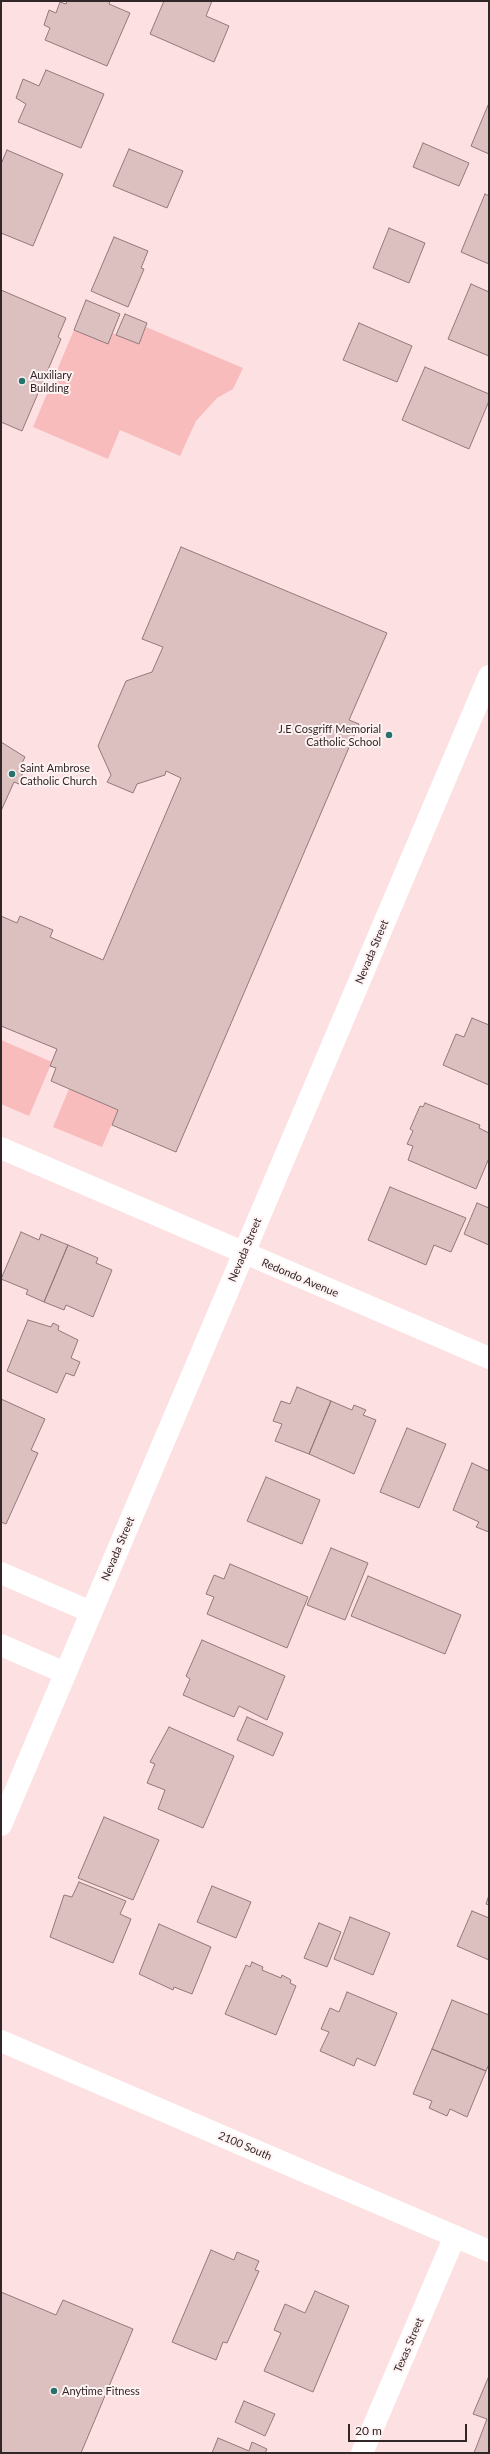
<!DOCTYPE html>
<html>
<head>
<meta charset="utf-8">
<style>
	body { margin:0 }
	#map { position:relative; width:490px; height:2454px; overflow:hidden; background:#fde0e1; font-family:Lato,sans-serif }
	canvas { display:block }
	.frame { position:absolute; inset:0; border:2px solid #322728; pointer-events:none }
	.scale { position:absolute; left:348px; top:2424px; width:119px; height:18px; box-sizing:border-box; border:2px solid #322728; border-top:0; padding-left:5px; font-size:12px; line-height:14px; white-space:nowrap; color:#322728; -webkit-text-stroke:3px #fef2f2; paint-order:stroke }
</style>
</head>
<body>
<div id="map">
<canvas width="490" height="2454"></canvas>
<div class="frame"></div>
<div class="scale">20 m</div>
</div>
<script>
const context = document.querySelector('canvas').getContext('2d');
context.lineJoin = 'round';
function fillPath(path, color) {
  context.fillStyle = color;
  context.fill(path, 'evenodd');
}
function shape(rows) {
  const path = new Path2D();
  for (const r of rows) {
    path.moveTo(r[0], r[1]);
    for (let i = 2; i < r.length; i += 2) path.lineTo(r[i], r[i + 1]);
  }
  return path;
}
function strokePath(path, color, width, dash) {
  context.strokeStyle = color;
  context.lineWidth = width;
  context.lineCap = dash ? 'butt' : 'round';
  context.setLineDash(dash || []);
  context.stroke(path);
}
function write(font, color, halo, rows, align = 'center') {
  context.font = font + ' Lato,sans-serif';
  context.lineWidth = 4;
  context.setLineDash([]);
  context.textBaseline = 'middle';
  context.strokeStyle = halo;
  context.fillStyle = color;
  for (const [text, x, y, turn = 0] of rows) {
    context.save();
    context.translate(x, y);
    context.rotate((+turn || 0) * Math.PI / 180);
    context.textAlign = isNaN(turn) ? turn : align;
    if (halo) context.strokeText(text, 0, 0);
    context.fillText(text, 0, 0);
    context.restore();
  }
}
fillPath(shape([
	[146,327,243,368,233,389,217,398,196,421,180,456,120,430,108,459,33,427,74,330,108,343,112,333,139,344],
	[1,1040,52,1062,29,1116,1,1104],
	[69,1089,118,1110,102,1147,53,1127]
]), '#f9bcbd');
const building = shape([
	[67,1,110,1,109,4,130,13,107,66,45,40,50,28,44,25,49,10,56,13,60,2,66,4,67,1],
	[164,1,212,1,206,16,229,26,214,62,150,34,164,1],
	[46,70,104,94,81,148,18,122,26,104,16,98,23,79,39,86,46,70],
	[489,103,489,154,471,146,489,103],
	[423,143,469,163,459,186,413,167,423,143],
	[129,149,183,171,167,208,113,186,129,149],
	[7,150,63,174,33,246,1,233,1,164,7,150],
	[485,194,489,196,489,264,461,252,485,194],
	[389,228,425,243,409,283,373,268,389,228],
	[114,237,148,251,141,268,144,269,128,307,91,291,114,237],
	[471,284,489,292,489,356,448,339,471,284],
	[1,290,66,318,58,337,61,339,22,431,1,422,1,290],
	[86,300,120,314,108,344,74,330,86,300],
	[125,314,147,323,139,344,116,335,125,314],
	[359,323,412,346,397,382,343,360,359,323],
	[425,367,489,394,489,401,469,449,402,420,425,367],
	[181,547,387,633,349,720,359,724,176,1152,112,1125,118,1110,51,1081,56,1068,50,1066,57,1049,1,1026,1,916,17,923,20,916,53,930,50,937,103,960,181,778,166,771,165,775,137,784,133,793,107,782,111,775,98,746,126,681,152,672,163,647,142,639,181,547],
	[1,742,25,757,22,763,25,766,19,784,14,782,1,811,1,742],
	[472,1018,489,1025,489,1085,443,1065,456,1034,464,1037,472,1018],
	[425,1103,480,1125,479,1128,489,1133,489,1158,476,1189,408,1160,413,1146,407,1144,413,1131,410,1129,420,1106,423,1107,425,1103],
	[390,1187,466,1218,451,1252,434,1245,426,1265,368,1240,390,1187],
	[477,1203,489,1208,489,1245,464,1234,477,1203],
	[21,1232,39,1240,41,1234,68,1245,44,1302,26,1294,28,1290,1,1279,21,1232],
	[68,1245,98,1258,96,1263,112,1270,93,1317,66,1305,64,1310,44,1302,68,1245],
	[28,1320,51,1327,53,1323,59,1326,58,1330,78,1340,71,1358,80,1362,74,1376,66,1373,57,1393,7,1371,28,1320],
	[297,1387,331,1401,309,1454,275,1441,282,1424,273,1421,281,1401,290,1404,297,1387],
	[1,1399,45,1419,31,1450,38,1453,6,1524,1,1522,1,1399],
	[331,1401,352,1410,354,1405,366,1410,363,1415,376,1420,354,1474,309,1454,331,1401],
	[407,1428,446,1444,419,1508,380,1492,407,1428],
	[472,1463,489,1471,489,1532,476,1527,479,1522,453,1510,472,1463],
	[266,1477,320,1500,302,1544,247,1521,266,1477],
	[331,1548,368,1563,345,1620,307,1605,331,1548],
	[230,1564,308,1597,287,1648,207,1614,214,1597,206,1594,214,1575,224,1579,230,1564],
	[368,1576,461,1615,445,1654,351,1616,368,1576],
	[202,1640,285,1676,267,1720,239,1706,234,1717,183,1695,190,1679,186,1676,202,1640],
	[247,1717,283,1733,273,1756,237,1740,247,1717],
	[169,1727,234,1756,203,1828,158,1809,165,1790,147,1783,155,1764,150,1762,169,1727],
	[104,1817,159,1840,133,1900,78,1878,104,1817],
	[79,1882,126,1901,120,1914,131,1919,113,1963,50,1937,64,1895,72,1897,79,1882],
	[212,1886,251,1902,236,1938,197,1922,212,1886],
	[489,1895,489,1905,486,1904,489,1895],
	[472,1911,489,1918,489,1960,457,1946,472,1911],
	[350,1917,390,1933,373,1975,334,1959,350,1917],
	[319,1923,341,1932,327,1967,304,1958,319,1923],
	[159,1924,211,1947,192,1994,174,1987,173,1990,139,1974,159,1924],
	[252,1962,263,1967,262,1970,281,1978,282,1975,291,1980,290,1983,296,1986,276,2035,225,2014,246,1965,250,1967,252,1962],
	[347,1992,397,2013,375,2066,357,2058,354,2066,320,2051,329,2032,321,2029,330,2008,339,2012,347,1992],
	[452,2000,489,2015,489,2064,486,2071,432,2049,452,2000],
	[432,2049,486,2071,467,2117,450,2109,447,2116,429,2108,432,2101,413,2094,432,2049],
	[211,2250,234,2260,237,2252,259,2261,255,2270,259,2271,227,2343,223,2342,216,2360,172,2342,211,2250],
	[315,2291,349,2306,313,2392,264,2371,281,2333,274,2330,285,2304,305,2313,315,2291],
	[1,2292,56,2315,63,2300,133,2329,81,2453,1,2453,1,2292],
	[489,2376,489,2453,474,2453,487,2419,473,2414,489,2376],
	[244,2401,275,2414,265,2436,235,2422,244,2401],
	[218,2438,249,2451,252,2442,267,2449,265,2453,212,2453,218,2438]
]);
fillPath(building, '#dcc0c0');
strokePath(building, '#927979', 1);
strokePath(shape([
	[1,1148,489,1358],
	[1,1573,91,1612],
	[1,1645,65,1673],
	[1,1825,489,676],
	[1,2041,489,2251],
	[362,2453,455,2236]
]), '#fff', 22);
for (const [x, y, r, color] of [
	[22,381,4,"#28726e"],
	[389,735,4,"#28726e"],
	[12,774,4,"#28726e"],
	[54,2391,4,"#28726e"]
]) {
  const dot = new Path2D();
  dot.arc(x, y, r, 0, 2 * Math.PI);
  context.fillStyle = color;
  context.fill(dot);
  strokePath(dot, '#fef2f2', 1.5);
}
write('11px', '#322728', '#fef2f2', [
	["Auxiliary",30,375],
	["Building",30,388],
	["J.E Cosgriff Memorial",381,729,"right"],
	["Catholic School",381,742,"right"],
	["Saint Ambrose",20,768],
	["Catholic Church",20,781],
	["Anytime Fitness",62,2391]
], 'left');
write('11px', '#322728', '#fef2f2', [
	["Nevada Street",372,952,-67],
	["Nevada Street",245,1250,-67],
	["Redondo Avenue",300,1278,23],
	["Nevada Street",118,1549,-67],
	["2100 South",245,2146,23],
	["Texas Street",409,2345,-67]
]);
</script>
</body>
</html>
